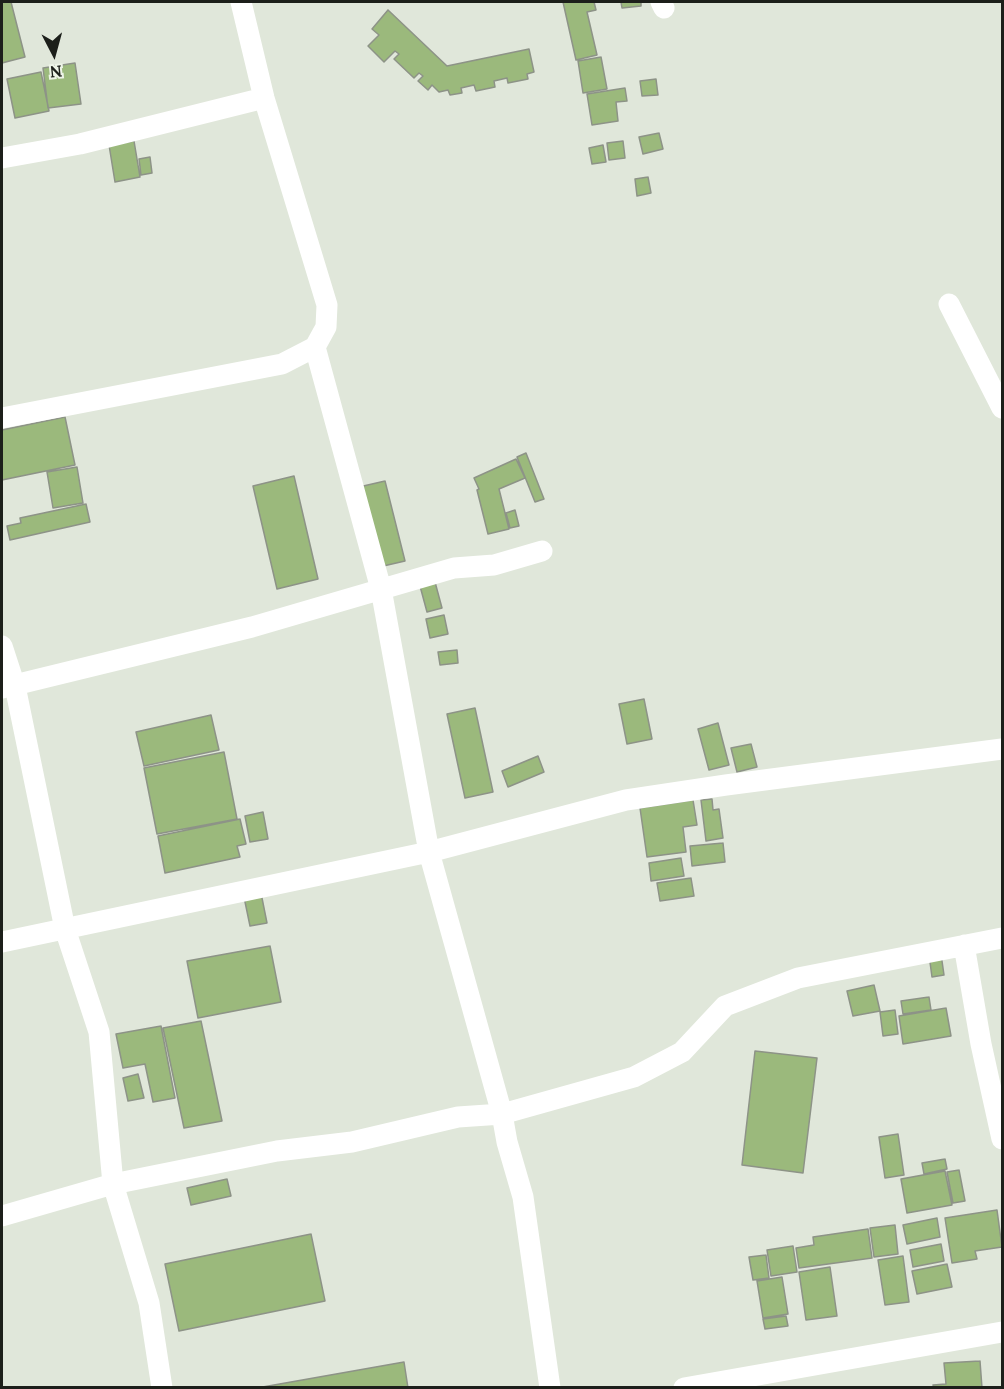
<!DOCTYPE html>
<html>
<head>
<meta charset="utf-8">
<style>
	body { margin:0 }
	#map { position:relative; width:1004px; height:1389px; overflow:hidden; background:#e0e7da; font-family:Lora,serif }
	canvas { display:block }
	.frame { position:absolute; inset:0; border:3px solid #1c1f1a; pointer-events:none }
	.north { position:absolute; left:24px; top:24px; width:60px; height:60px; -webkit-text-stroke:4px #edf4e7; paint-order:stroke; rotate:174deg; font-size:16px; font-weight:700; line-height:24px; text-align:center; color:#1c1f1a }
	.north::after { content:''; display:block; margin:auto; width:21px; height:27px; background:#1c1f1a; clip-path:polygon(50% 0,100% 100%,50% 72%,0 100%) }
</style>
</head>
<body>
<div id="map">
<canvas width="1004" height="1389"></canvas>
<div class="frame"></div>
<div class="north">N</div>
</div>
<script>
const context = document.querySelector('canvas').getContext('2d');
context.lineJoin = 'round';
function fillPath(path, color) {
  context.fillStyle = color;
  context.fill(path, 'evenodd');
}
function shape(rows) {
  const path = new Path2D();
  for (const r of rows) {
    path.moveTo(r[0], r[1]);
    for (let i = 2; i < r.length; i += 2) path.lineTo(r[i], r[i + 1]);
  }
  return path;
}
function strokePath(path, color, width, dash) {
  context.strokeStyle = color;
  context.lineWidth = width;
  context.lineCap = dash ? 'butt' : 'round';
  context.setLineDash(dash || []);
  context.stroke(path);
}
const building = shape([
	[2,2,11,2,25,57,2,63,2,2],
	[563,2,594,2,596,10,587,12,597,55,576,60,563,2],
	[621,2,641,2,641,6,622,8,621,2],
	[388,10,447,66,529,49,534,72,527,74,528,79,508,83,507,78,494,81,495,87,476,91,474,85,461,88,462,93,450,95,448,90,439,92,432,85,428,90,418,81,423,76,419,73,414,78,394,59,399,54,395,51,384,62,368,46,379,35,372,29,388,10],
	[601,57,607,89,583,93,578,61,601,57],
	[75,63,81,104,48,108,43,68,75,63],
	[41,72,49,111,15,118,7,79,41,72],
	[656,79,658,95,642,96,640,81,656,79],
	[625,88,627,101,616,102,618,121,592,125,587,94,625,88],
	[659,133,663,149,643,154,639,137,659,133],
	[134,141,140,177,115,182,109,145,134,141],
	[623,141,625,158,609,160,607,143,623,141],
	[603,145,606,162,592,164,589,148,603,145],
	[150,157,152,173,141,175,139,159,150,157],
	[648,177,651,193,637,196,635,179,648,177],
	[65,417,75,465,2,480,2,430,65,417],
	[526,453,544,499,535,502,517,457,526,453],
	[516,459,525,478,499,489,509,529,488,534,477,490,479,489,474,478,516,459],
	[77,467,83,503,53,508,47,472,77,467],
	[294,476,318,579,277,589,253,486,294,476],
	[385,481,405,561,379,567,359,487,385,481],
	[86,504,90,522,10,540,7,526,21,523,20,518,86,504],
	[515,510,519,526,510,528,506,513,515,510],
	[435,582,442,608,427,612,420,586,435,582],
	[444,615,448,634,430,638,426,619,444,615],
	[457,650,458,663,440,665,438,652,457,650],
	[644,699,652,739,627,744,619,704,644,699],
	[475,708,493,792,465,798,447,714,475,708],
	[211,715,219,750,144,766,136,732,211,715],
	[718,723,729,765,709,770,698,729,718,723],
	[751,744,757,767,737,772,731,748,751,744],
	[224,752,237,819,157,834,144,768,224,752],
	[538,756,544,772,508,787,502,771,538,756],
	[712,799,713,810,719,809,723,838,706,841,701,800,712,799],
	[693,800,697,825,683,827,686,852,647,857,640,808,693,800],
	[263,812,268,839,250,842,245,816,263,812],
	[240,819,246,844,237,846,240,857,165,873,158,836,240,819],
	[723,843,725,862,692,866,690,846,723,843],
	[681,858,684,876,651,881,649,863,681,858],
	[691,878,694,896,660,901,657,883,691,878],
	[261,893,267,923,250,926,244,897,261,893],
	[270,946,281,1002,198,1018,187,961,270,946],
	[941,954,944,975,932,977,929,955,941,954],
	[874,985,880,1011,853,1016,847,991,874,985],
	[929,997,931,1010,903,1014,901,1001,929,997],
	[946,1008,951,1036,903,1044,899,1016,946,1008],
	[895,1010,898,1034,883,1036,880,1012,895,1010],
	[201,1021,222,1121,184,1128,163,1028,201,1021],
	[161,1026,175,1098,153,1102,145,1064,123,1068,116,1034,161,1026],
	[755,1051,817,1058,803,1173,742,1165,755,1051],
	[138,1074,144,1098,128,1101,123,1078,138,1074],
	[898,1134,904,1175,885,1178,879,1137,898,1134],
	[945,1159,947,1169,924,1174,922,1163,945,1159],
	[959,1170,965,1201,953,1203,947,1172,959,1170],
	[945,1171,952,1205,907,1213,901,1179,945,1171],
	[227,1179,231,1196,191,1205,187,1188,227,1179],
	[997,1210,1002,1247,975,1251,977,1259,952,1263,945,1218,997,1210],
	[937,1218,940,1237,907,1244,903,1225,937,1218],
	[895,1225,898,1254,874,1257,870,1228,895,1225],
	[868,1229,872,1258,799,1268,796,1248,814,1245,813,1237,868,1229],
	[311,1234,325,1301,179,1331,165,1264,311,1234],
	[941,1244,944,1261,913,1267,910,1250,941,1244],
	[793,1246,797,1272,771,1276,767,1250,793,1246],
	[766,1255,769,1278,753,1280,749,1257,766,1255],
	[903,1256,909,1302,885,1305,878,1260,903,1256],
	[947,1264,952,1287,917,1294,912,1271,947,1264],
	[830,1267,837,1316,806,1320,799,1272,830,1267],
	[782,1277,788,1314,763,1318,757,1281,782,1277],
	[786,1316,788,1326,765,1329,763,1319,786,1316],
	[980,1361,982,1388,934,1388,933,1385,946,1384,944,1363,980,1361],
	[404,1362,408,1388,257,1388,404,1362]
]);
fillPath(building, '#9bb97c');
strokePath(building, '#8d9387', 1.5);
strokePath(shape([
	[661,2,664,8],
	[2,158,80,144,264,98],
	[949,304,1002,408],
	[315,347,381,589,429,852,502,1114,507,1142,523,1197,550,1388],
	[2,418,282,364,315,347,326,327,327,305,264,98,241,2],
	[2,646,15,686,65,929,99,1032,113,1184,149,1303,162,1388],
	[2,688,252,627,454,568,494,565,542,551],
	[2,942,429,852,626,800,726,785,1002,749],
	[964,945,981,1044,1002,1139],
	[2,1216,113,1184,277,1151,352,1142,458,1117,502,1114,634,1077,682,1052,725,1006,798,978,1002,938],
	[684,1388,1002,1332]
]), '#fff', 21);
</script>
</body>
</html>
